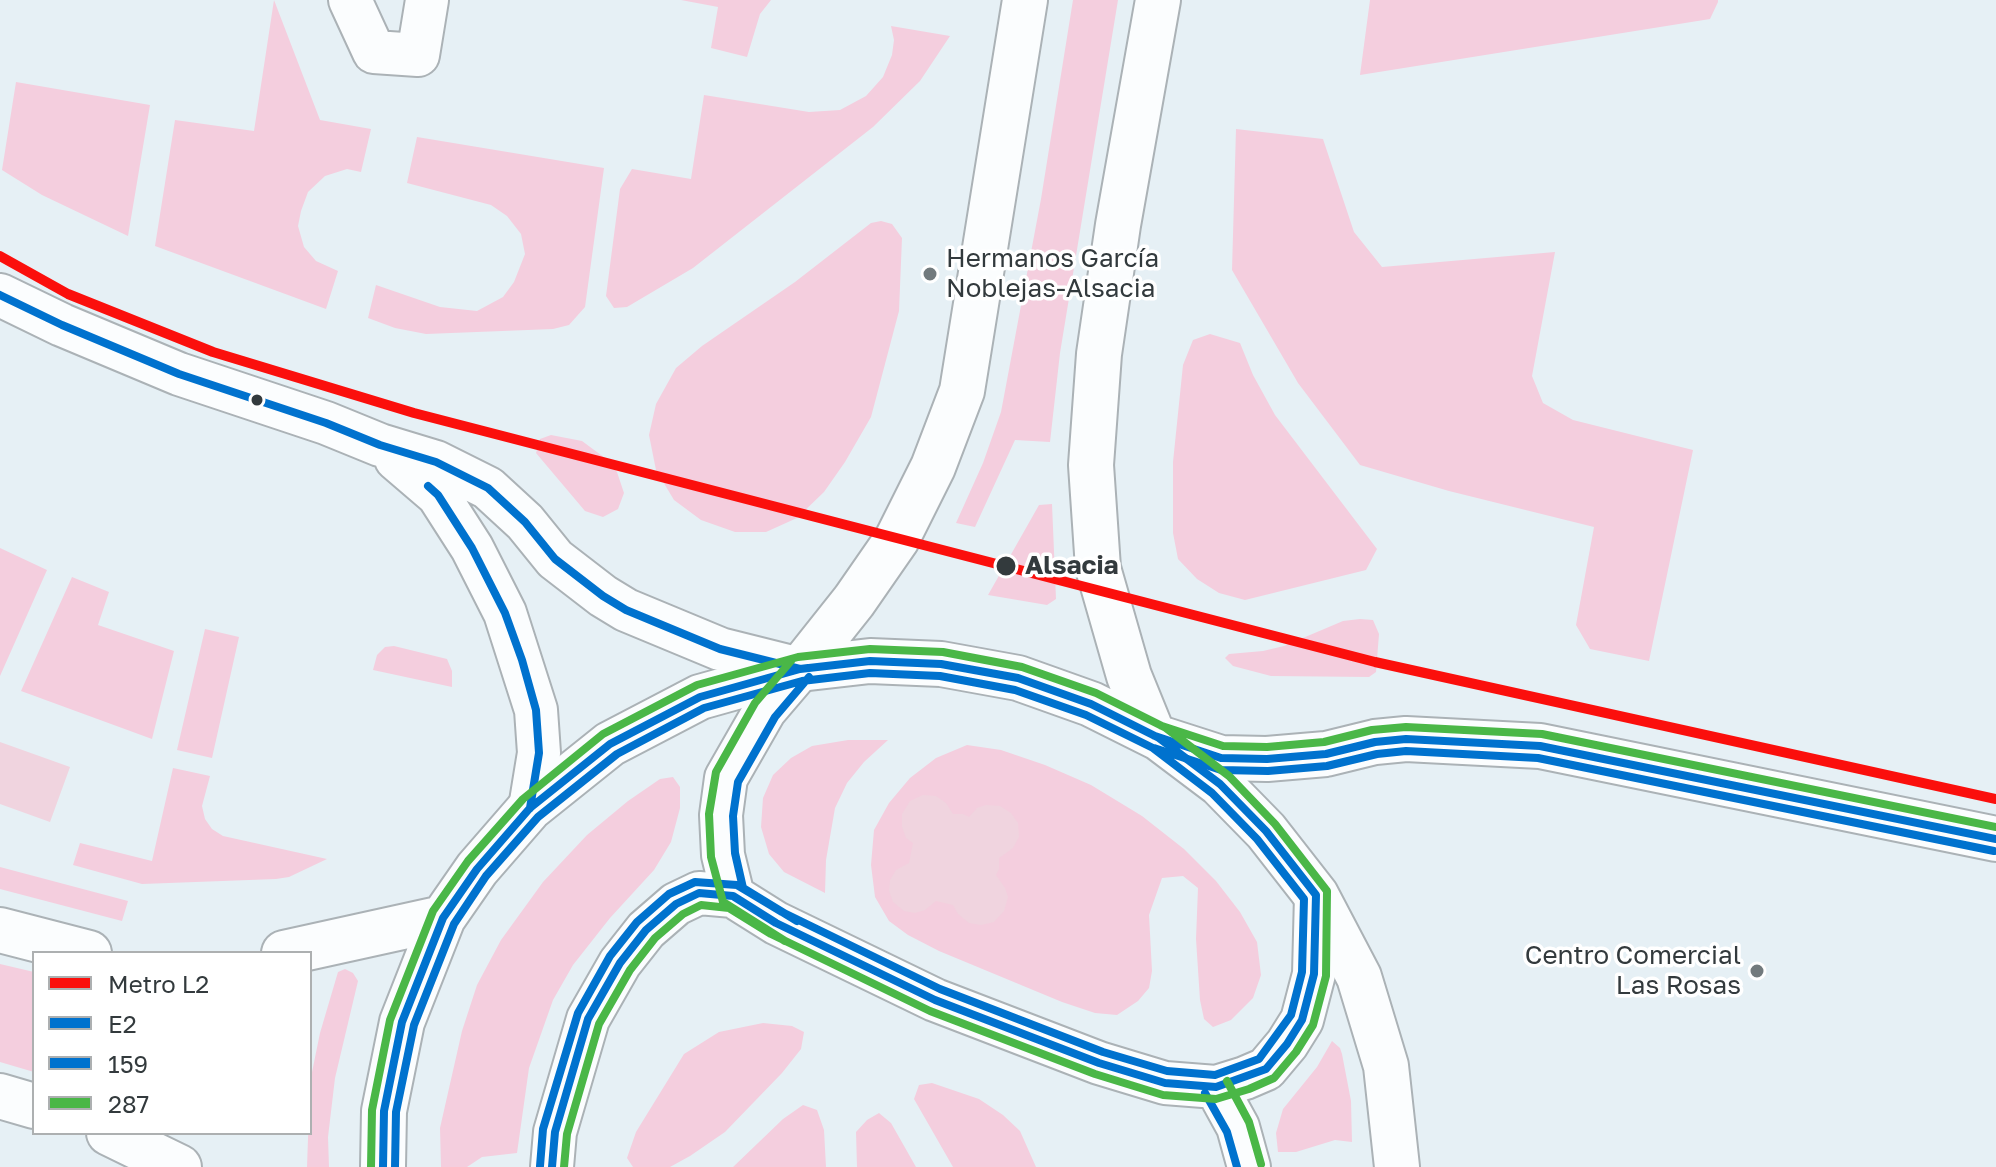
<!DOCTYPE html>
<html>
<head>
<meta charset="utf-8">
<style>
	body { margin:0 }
	#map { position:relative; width:1996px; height:1167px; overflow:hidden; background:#e6f0f5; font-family:"Golos Text",sans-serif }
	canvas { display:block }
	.legend { position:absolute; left:32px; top:951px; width:280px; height:184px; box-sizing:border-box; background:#fff; border:2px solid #adb0b1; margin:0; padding:10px 14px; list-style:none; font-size:24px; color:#333a3d }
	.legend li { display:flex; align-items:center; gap:16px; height:40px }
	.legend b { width:40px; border:2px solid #adb0b1 }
</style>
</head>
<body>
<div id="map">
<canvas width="1996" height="1167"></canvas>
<ul class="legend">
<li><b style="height:10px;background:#fb0f0c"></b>Metro L2</li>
<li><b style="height:10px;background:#0072ce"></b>E2</li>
<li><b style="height:10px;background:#0072ce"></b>159</li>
<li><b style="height:10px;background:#4ab747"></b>287</li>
</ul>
</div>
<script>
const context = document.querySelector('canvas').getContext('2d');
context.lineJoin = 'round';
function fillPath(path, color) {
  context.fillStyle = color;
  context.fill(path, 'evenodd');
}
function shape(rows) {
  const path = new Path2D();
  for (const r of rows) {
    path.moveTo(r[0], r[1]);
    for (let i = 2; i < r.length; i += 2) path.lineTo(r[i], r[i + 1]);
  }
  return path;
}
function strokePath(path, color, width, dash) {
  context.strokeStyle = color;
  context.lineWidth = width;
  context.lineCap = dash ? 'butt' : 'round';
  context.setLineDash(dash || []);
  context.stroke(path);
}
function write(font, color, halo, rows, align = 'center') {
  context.font = font + ' "Golos Text",sans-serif';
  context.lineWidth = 7;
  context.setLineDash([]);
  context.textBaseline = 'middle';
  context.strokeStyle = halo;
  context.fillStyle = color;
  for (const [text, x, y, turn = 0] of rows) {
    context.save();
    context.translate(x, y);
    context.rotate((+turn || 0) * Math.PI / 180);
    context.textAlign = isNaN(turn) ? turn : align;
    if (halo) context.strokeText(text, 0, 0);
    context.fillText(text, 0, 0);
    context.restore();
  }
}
fillPath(shape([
	[274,0,320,120,371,129,361,172,347,169,325,176,308,192,301,211,298,226,304,247,316,261,338,271,326,309,155,246,175,120,254,131],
	[681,0,771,0,760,14,747,57,711,48,718,7],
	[1073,0,1118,0,1060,353,1050,442,1015,440,975,527,956,523,983,463,1001,412,1041,199],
	[1370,0,1718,0,1718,2,1710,19,1360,75],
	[891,26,950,36,920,81,873,127,693,268,627,307,614,308,606,296,620,189,632,169,691,179,704,95,809,112,840,110,866,96,883,77,892,55,894,40],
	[16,82,150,105,128,236,42,195,2,170],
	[1236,129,1323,139,1354,232,1382,267,1555,252,1532,376,1543,403,1573,420,1693,450,1649,661,1590,649,1576,625,1594,527,1449,491,1360,465,1298,383,1232,270],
	[417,137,604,168,585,307,569,325,553,329,426,334,395,328,368,318,376,285,440,307,477,311,503,297,514,282,525,254,521,234,507,216,491,205,407,183],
	[881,221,892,224,902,238,899,311,871,417,845,462,824,492,797,518,766,532,735,532,701,520,674,500,656,470,649,435,656,404,676,368,702,346,795,282,871,223],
	[1210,334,1240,343,1253,375,1275,415,1377,549,1366,570,1245,600,1219,593,1197,579,1178,559,1173,533,1173,462,1183,365,1193,340],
	[551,435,582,441,605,458,617,472,624,493,618,509,603,517,585,511,536,453,540,439],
	[1052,504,1056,599,1047,605,988,595,1039,505],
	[0,548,47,570,0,676],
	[72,577,109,592,98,625,174,651,152,739,21,691],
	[1360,619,1373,620,1379,634,1376,672,1369,677,1271,676,1233,666,1225,658,1229,654,1263,651,1284,646,1343,621],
	[205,629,239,637,212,758,177,750],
	[394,646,447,659,452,671,452,687,373,670,377,655,385,647],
	[848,740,888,740,864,762,847,783,835,808,826,860,825,893,784,872,769,854,761,827,763,798,773,775,791,758,812,746],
	[967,745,1001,750,1045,765,1091,785,1142,816,1184,849,1216,881,1240,912,1257,942,1261,975,1253,998,1231,1020,1213,1027,1204,1019,1200,1000,1196,939,1198,888,1183,876,1162,878,1149,915,1152,971,1149,988,1138,1001,1117,1015,1095,1013,1062,1002,939,951,908,935,889,921,875,897,871,865,874,830,889,803,910,778,936,758],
	[173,768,210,776,202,806,205,819,212,829,223,836,327,859,289,877,276,879,142,884,73,865,80,843,152,861],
	[673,777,680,787,680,808,671,842,654,870,610,918,573,965,553,1000,529,1068,517,1153,482,1157,467,1167,441,1167,440,1128,462,1031,477,985,501,940,543,882,587,835,628,801,660,779],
	[0,867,128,901,122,921,0,889],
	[0,964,34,972,34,1072,0,1062],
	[345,969,353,973,358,981,335,1078,328,1137,329,1167,307,1167,310,1082,320,1033,338,972],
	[763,1023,792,1026,804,1032,801,1049,782,1073,725,1132,690,1156,670,1167,633,1167,627,1158,636,1132,684,1054,719,1032],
	[1332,1041,1340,1048,1342,1054,1351,1101,1352,1142,1335,1140,1296,1152,1278,1152,1276,1133,1283,1109,1317,1067],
	[932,1083,979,1099,1003,1115,1020,1131,1036,1167,953,1167,914,1099,919,1085],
	[803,1105,817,1110,824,1130,826,1167,733,1167,783,1119],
	[879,1113,891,1123,916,1167,857,1167,856,1132,867,1120]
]), '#f4cede');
fillPath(shape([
	[0,742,70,767,50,822,0,804],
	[923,795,936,796,946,803,953,814,963,814,969,817,977,808,986,805,1000,806,1011,813,1018,823,1019,837,1013,848,999,858,999,869,996,875,1005,888,1008,897,1004,911,994,922,981,925,969,923,958,914,953,905,936,901,925,910,915,913,904,911,893,902,889,891,890,880,896,870,909,863,913,843,906,838,902,827,902,814,910,801]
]), '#f0d4df');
const street = shape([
	[350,0,374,52,418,55,427,0],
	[0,295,62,325,179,374,326,423,380,445,436,462,488,488,525,522,555,559,603,596,626,610,720,649,800,669,765,710,726,778,721,815,723,855,733,896],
	[396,459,438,495,472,548,505,613,536,710,539,753,530,808],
	[1216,1087,1238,1127,1249,1167],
	[552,1167,555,1132,588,1019,620,963,646,930,676,904,699,893,733,896,776,923,935,1000,1099,1063,1165,1083,1216,1087,1245,1078,1266,1069,1287,1044,1302,1020,1314,974,1316,895]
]);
const secondary = shape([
	[1165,740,1221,758,1267,759,1326,754,1375,742,1406,739,1540,746,1996,839]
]);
const primary = shape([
	[800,669,854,601,897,539,933,467,962,391,1025,0],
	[1153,735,1129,676,1098,568,1091,465,1099,354,1118,225,1158,0],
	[0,930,89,953],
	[284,953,443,918],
	[0,1096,34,1106],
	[109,1133,179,1167],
	[383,1167,384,1111,402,1022,443,918,477,869,530,808,610,744,700,697,800,669,870,661,941,664,1018,678,1091,704,1159,738,1220,784,1266,831,1316,895,1359,977,1386,1066,1397,1167]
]);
strokePath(street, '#abb2b6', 46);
strokePath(secondary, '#abb2b6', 48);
strokePath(primary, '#abb2b6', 48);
strokePath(street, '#fbfdfe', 42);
strokePath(secondary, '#fbfdfe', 44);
strokePath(primary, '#fbfdfe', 44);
strokePath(shape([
	[0,295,62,325,179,374,326,423,380,445,436,462,488,488,525,522,555,559,603,596,626,610,720,649,800,669,808,668],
	[428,486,438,495,472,548,505,613,522,660,536,710,539,753,530,808],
	[1155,736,1221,758,1267,759,1326,754,1375,742,1406,739,1540,746,1996,839],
	[383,1167,384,1111,402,1022,443,918,477,869,530,808,610,744,700,697,800,669,870,661,941,664,1018,678,1091,704,1159,738,1220,784,1266,831,1316,895,1314,974,1302,1020,1287,1044,1266,1069,1216,1087,1165,1083,1099,1063,935,1000,776,923,733,896,699,893,676,904,646,930,620,963,588,1019,555,1132,552,1167]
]), '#0072ce', 8);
strokePath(shape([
	[1154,748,1221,770,1268,771,1327,766,1377,754,1406,751,1538,758,1994,851],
	[797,921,743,888,735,853,733,816,738,782,775,717,809,677],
	[1205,1093,1227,1132,1237,1167],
	[395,1167,396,1112,414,1025,454,924,486,876,538,817,617,754,704,708,802,681,870,673,940,676,1015,690,1086,715,1153,748,1212,793,1257,839,1304,899,1302,972,1291,1015,1259,1059,1215,1075,1167,1071,1103,1052,940,989,782,912,737,885,695,882,669,894,637,922,610,956,578,1013,543,1129,540,1166]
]), '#0072ce', 8);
strokePath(shape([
	[1162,726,1223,746,1267,747,1324,742,1372,730,1406,727,1542,734,1996,827],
	[785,941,723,902,711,857,709,814,716,772,755,703,791,661],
	[1227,1081,1249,1122,1261,1164],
	[371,1167,372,1110,390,1020,433,911,468,861,523,799,603,734,697,685,798,657,870,649,943,652,1022,667,1096,693,1166,728,1229,776,1275,824,1327,891,1326,976,1313,1025,1296,1052,1274,1078,1249,1089,1216,1099,1163,1095,1095,1074,930,1011,771,934,729,908,701,905,683,914,655,938,630,970,599,1024,567,1134,564,1167]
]), '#4ab747', 8);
strokePath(shape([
	[0,256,68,294,213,352,414,413,1375,662,1996,799]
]), '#fb0f0c', 10);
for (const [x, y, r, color] of [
	[930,274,8,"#727a7d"],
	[257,400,7,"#333a3d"],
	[1006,566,11,"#333a3d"],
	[1757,971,8,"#727a7d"]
]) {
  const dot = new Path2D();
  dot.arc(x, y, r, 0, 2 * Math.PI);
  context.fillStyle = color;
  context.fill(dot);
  strokePath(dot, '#fff', 3);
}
write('26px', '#333a3d', '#fff', [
	["Hermanos García",946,259],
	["Noblejas-Alsacia",946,289],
	["Centro Comercial",1741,956,"right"],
	["Las Rosas",1741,986,"right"]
], 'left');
write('bold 26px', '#333a3d', '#fff', [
	["Alsacia",1025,566]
], 'left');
</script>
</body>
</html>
